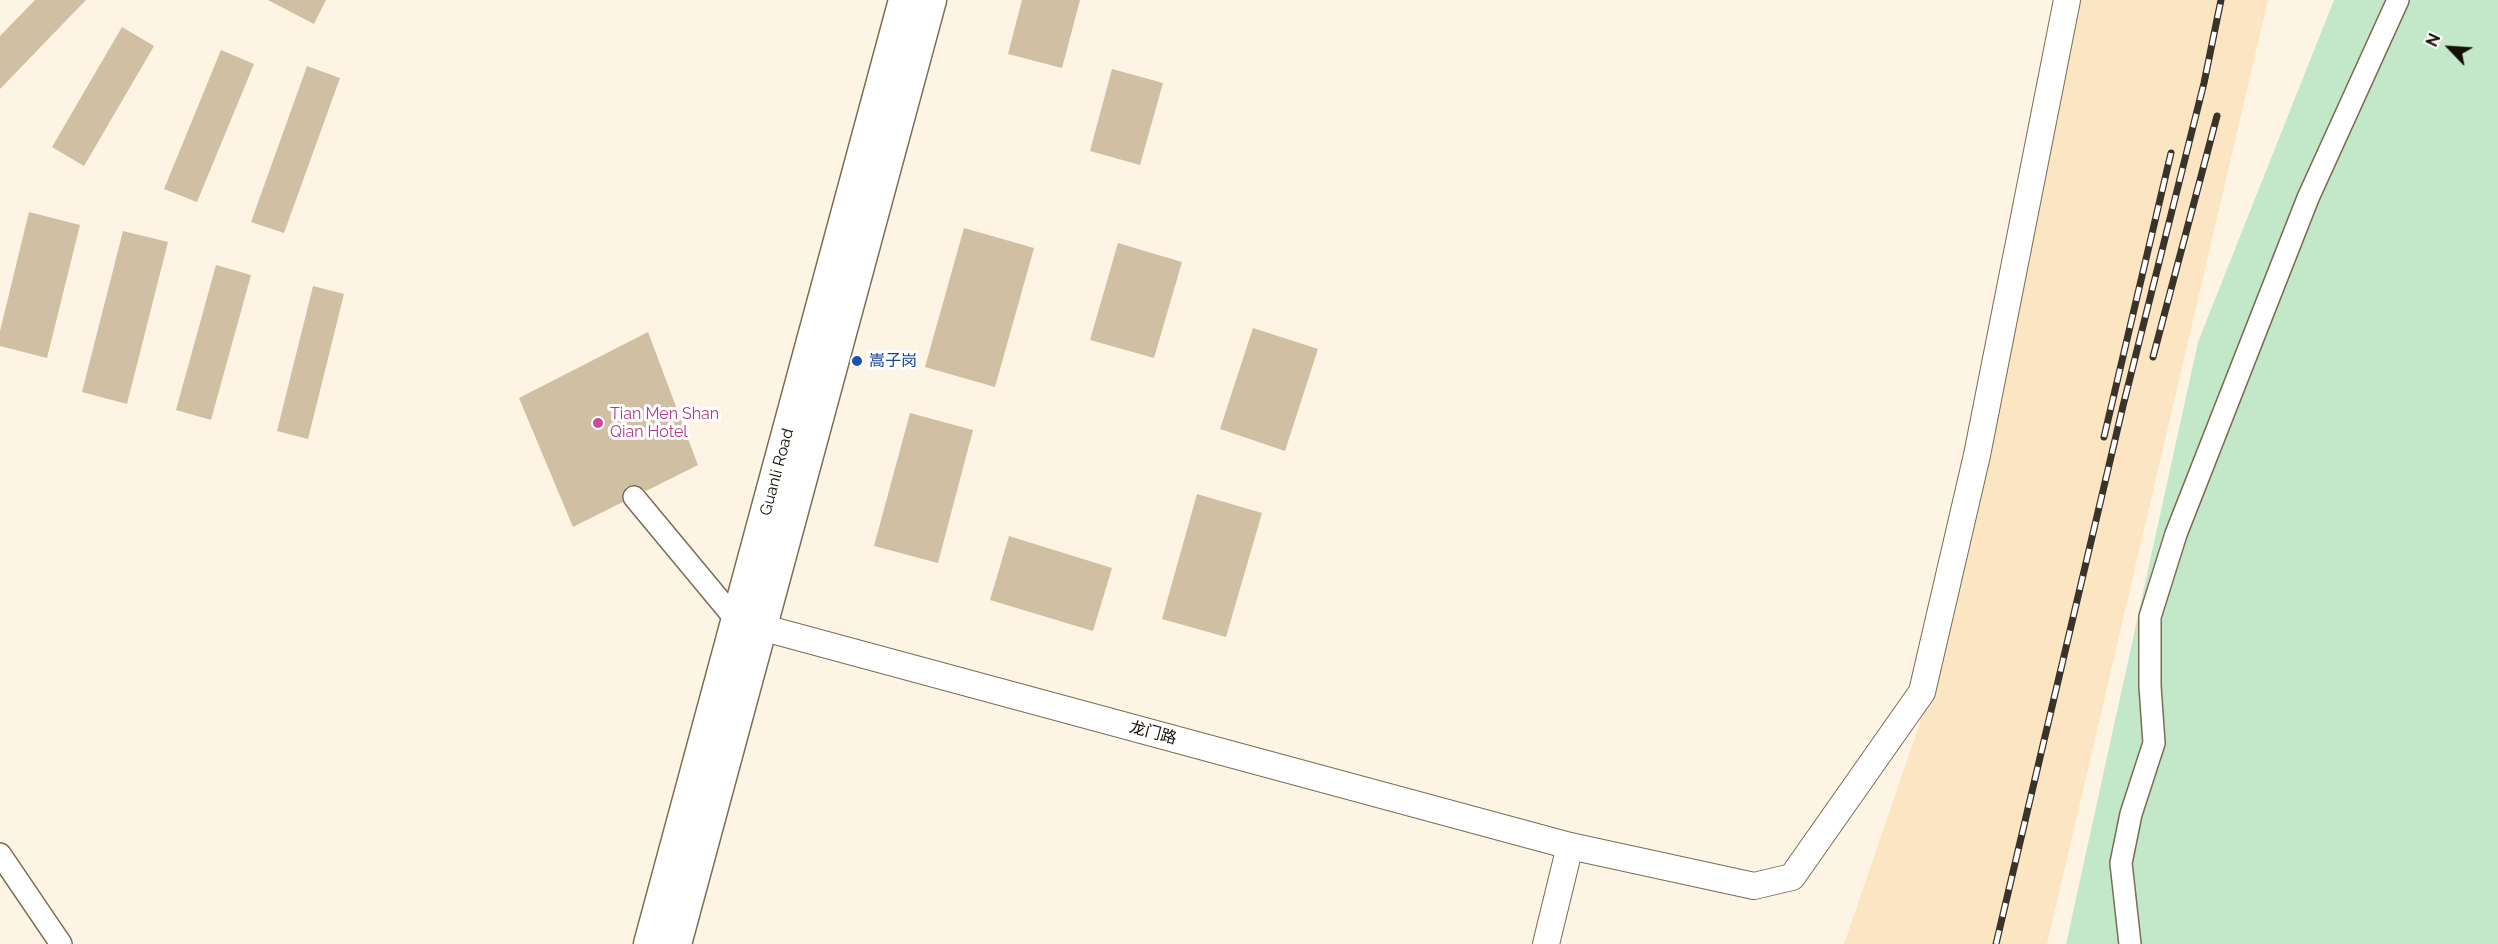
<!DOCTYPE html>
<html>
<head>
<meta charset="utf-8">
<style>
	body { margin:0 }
	#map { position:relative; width:2498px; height:944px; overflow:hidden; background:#fef4e3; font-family:Raleway,sans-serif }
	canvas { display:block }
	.north { position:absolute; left:2420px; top:18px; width:60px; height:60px; -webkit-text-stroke:4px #fff; paint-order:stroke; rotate:295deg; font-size:16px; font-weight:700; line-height:24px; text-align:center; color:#150f06 }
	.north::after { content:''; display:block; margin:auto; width:21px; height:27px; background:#150f06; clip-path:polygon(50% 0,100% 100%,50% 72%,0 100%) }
</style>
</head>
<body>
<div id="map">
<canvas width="2498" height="944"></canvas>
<div class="north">N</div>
</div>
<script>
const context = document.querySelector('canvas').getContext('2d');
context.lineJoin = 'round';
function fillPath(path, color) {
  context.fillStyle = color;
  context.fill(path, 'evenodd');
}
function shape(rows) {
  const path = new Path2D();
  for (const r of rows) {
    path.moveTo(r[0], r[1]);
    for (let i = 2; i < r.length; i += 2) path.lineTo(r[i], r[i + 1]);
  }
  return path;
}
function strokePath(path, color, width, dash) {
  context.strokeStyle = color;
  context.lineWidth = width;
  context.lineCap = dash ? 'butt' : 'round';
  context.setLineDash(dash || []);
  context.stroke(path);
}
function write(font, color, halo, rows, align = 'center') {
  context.font = font + ' Raleway,"Noto Sans SC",sans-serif';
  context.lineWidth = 6;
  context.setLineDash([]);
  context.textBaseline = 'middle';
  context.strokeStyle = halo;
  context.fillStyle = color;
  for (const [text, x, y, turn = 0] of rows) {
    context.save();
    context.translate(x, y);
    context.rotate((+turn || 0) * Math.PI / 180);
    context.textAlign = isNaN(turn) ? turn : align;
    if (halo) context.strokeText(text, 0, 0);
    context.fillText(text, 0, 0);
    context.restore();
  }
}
fillPath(shape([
	[2074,0,2268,0,2047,944,1844,944,1931,691]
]), '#fbe5c2');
fillPath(shape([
	[2334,0,2498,0,2498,944,2066,944,2198,342]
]), '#c3e8c9');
fillPath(shape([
	[35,0,86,0,0,89,0,36],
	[268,0,326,0,314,24],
	[1022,0,1080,0,1062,68,1008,54],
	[122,27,154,46,84,166,52,147],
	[221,50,254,64,197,202,164,189],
	[307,66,340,78,284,233,251,222],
	[1112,69,1163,83,1140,165,1090,151],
	[29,212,80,225,47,358,0,346,0,331],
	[964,228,1034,248,995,387,925,367],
	[123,231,168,242,127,404,82,392],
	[1118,243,1182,262,1154,358,1090,340],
	[216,265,251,275,211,420,176,410],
	[313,286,344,294,308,439,277,431],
	[1253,328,1318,349,1285,451,1220,429],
	[648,332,698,465,646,491,638,485,626,487,622,493,623,502,573,527,519,398],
	[910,413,973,430,938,563,874,546],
	[1197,494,1262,513,1226,637,1162,619],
	[1009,536,1112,568,1093,631,990,600]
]), '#d0bfa3');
const minor = shape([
	[634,497,737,621],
	[0,854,61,944],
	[2130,944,2121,863,2131,814,2154,743,2150,686,2150,617,2176,534,2308,198,2398,0]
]);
const tertiary = shape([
	[742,622,1570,846],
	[1546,944,1570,846,1754,886,1792,877,1922,692,1977,455,2067,0]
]);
const secondary = shape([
	[649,944,904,0],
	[676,944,931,0]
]);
strokePath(minor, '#7b6c52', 24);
strokePath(tertiary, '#7b6c52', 28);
strokePath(secondary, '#7b6c52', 33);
strokePath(minor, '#fff', 21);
strokePath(tertiary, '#fff', 26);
strokePath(secondary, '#fff', 30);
const rail = shape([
	[2153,357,2217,116],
	[2104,437,2171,153],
	[1996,944,2123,406,2204,83,2221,0]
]);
strokePath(rail, '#3a3329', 7);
strokePath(rail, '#fff', 4.5, [14]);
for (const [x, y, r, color] of [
	[857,361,6,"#1a4fb4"],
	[598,423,6,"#d1479c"]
]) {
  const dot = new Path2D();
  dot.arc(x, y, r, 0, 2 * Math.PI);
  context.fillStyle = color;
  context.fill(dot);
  strokePath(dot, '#fff', 2);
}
write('16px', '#164399', '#fff', [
	["嵩子岗",869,361]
], 'left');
write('16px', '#b23c85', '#fff', [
	["Tian Men Shan",610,414],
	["Qian Hotel",610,432]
], 'left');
write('16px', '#150f06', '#fff', [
	["Guanli Road",777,472,-75],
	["龙门路",1153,733,15]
]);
</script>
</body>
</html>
